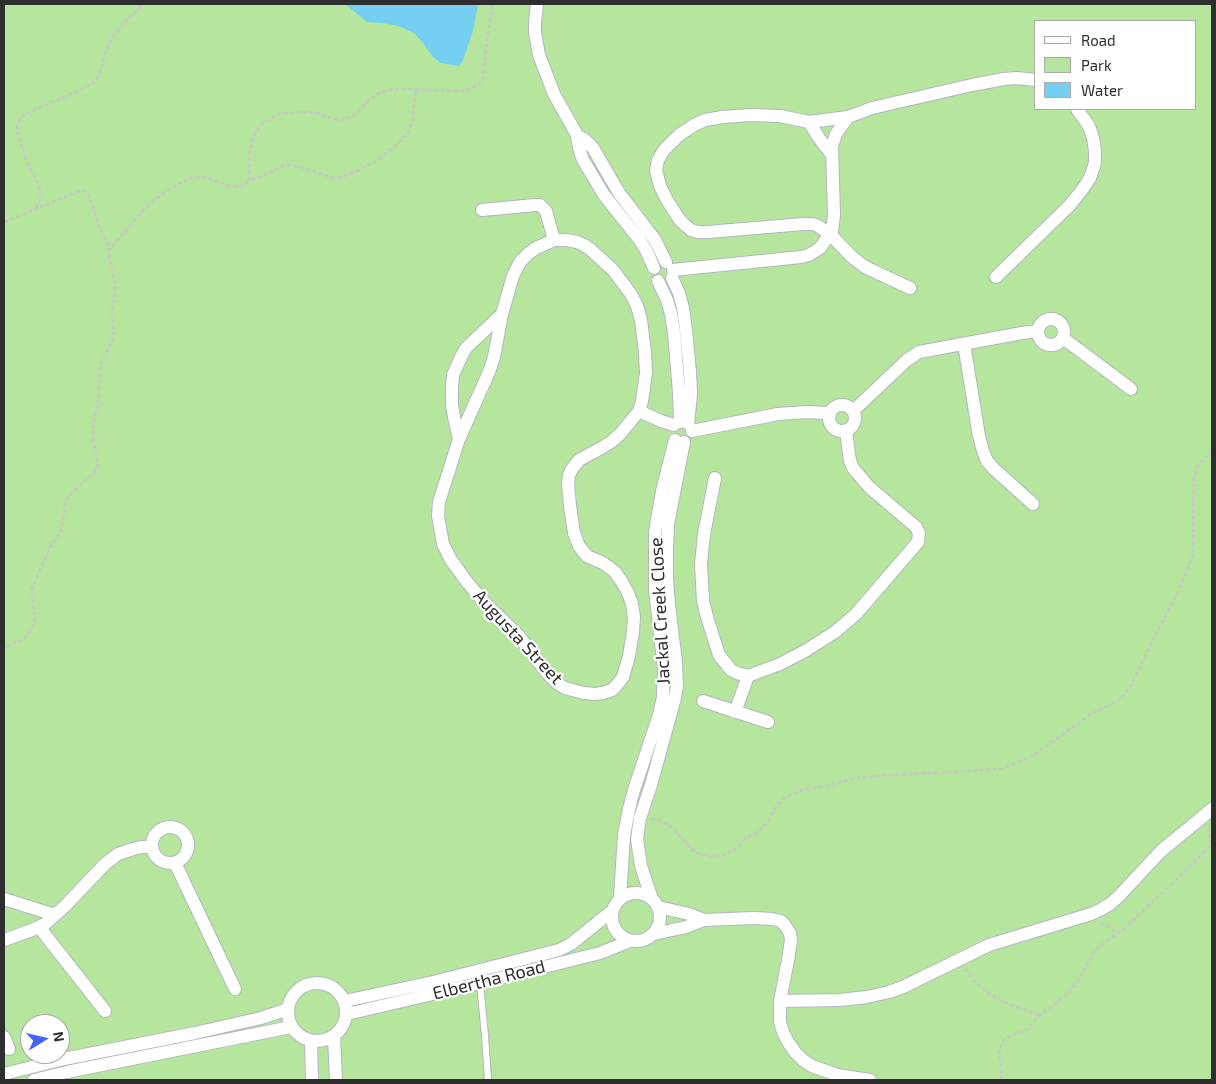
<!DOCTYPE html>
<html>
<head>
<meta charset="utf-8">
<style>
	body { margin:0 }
	#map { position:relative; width:1216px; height:1084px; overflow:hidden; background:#efe9e1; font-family:"Exo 2",sans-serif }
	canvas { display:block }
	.frame { position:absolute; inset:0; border:5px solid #2e2e2e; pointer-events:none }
	.legend { position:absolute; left:1034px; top:20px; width:162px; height:90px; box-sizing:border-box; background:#fff; border:1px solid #ababab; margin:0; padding:6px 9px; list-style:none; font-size:15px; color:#2e2e2e }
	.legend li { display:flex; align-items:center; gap:10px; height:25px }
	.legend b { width:25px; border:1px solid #ababab }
	.north { position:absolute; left:20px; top:1014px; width:50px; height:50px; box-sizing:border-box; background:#fff; border:1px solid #ababab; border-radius:50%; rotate:81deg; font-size:14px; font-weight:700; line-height:20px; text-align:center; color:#2e2e2e }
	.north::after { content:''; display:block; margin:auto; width:18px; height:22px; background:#4264fb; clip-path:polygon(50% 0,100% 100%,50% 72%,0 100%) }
</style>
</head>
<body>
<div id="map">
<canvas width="1216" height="1084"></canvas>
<div class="frame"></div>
<ul class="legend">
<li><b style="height:6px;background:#fff"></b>Road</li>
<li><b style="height:14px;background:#b6e59e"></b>Park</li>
<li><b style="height:14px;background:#75cff0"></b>Water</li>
</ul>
<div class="north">N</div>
</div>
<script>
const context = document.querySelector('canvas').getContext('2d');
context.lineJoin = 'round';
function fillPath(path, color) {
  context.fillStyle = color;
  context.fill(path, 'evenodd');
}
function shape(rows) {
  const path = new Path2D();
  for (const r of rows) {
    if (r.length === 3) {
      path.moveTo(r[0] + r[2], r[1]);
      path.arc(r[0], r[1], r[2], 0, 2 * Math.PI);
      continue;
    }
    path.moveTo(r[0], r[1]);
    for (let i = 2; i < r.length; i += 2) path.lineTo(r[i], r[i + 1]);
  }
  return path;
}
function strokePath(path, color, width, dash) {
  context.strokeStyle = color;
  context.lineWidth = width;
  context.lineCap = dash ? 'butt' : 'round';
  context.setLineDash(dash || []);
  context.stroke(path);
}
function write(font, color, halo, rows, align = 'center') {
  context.font = font + ' "Exo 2",sans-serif';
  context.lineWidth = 4.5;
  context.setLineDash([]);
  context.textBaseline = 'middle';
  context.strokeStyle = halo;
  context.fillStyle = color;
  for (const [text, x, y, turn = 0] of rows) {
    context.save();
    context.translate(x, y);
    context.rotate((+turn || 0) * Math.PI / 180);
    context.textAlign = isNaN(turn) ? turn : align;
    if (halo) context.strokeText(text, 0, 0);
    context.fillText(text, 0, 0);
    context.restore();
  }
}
fillPath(shape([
	[4,4,1212,4,1212,1080,4,1080],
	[1035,21,1195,21,1195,109,1035,109],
	[30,1024,60,1024,60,1054,30,1054]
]), '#b6e59e');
fillPath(shape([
	[345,4,478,4,473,31,463,60,459,66,441,63,433,57,423,43,414,33,398,26,383,23,367,22]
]), '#75cff0');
const lane = shape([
	[480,983,485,1036,488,1080]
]);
const street = shape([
	[537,4,535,22,535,33,539,55,554,94,577,135,579,148,583,160,604,195,639,239,646,250,654,268],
	[809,122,819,138,831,154],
	[577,135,585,140,593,148,619,193,655,240,666,262],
	[482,210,535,205,540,205,546,211,554,240],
	[554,240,567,240,577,242,584,245,590,249,613,270,631,294,637,306,641,320,645,352,646,373,642,401,639,411,620,434,611,442,603,447,579,460,572,469,569,475,568,484,570,506,574,533,579,546,587,556,603,563,615,572,622,582,628,593,632,604,634,617,633,632,629,656,623,677,617,685,612,690,603,693,595,694,584,693,565,688,557,683,548,674,518,635,483,601,467,582,451,560,443,544,438,516,439,502,459,439,489,372,494,357,502,314,513,276,520,262,529,253,536,248,554,240],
	[673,270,801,257,809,255,820,248,832,231,834,215,832,146,836,134,848,117],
	[996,277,1069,206,1082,190,1090,178,1095,163,1095,151,1093,138,1089,126,1077,109],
	[672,278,679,293,683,308,686,330,690,372,691,394,688,424],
	[658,281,667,300,671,314,674,333,679,392,680,422],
	[910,288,865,267,852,257,830,234,818,226,813,224,803,224,708,232,698,232,691,230,685,225,679,219,667,200,660,186,656,170,658,160,664,150,679,135,694,125,705,120,723,117,751,115,780,116,809,122,848,117,872,108,972,85,1004,79,1017,78,1035,80],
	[1051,332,13],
	[1063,338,1131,389],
	[964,344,979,436,983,451,987,461,994,469,1033,504],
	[842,418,13],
	[639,411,661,421,674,425],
	[853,411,907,360,919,352,1022,333,1038,331],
	[692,431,778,414,806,412,829,413],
	[459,439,454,417,452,405,452,388,453,375,461,357,466,348,502,314],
	[715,478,704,534,701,564,703,601,707,617,719,655,731,670,737,673,748,676,780,664,805,651,835,632,856,614,918,542,919,533,916,527,869,487,853,468,850,461,846,431],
	[703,701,768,722],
	[735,712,748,676],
	[170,845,18],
	[175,863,235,989],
	[636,917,24],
	[620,898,624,835,629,809,634,790,659,715,663,697,664,669,655,590,655,532,662,491,675,440],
	[4,899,55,915],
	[652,899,641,866,637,839,640,818,651,785,675,698,677,686,676,662,669,605,667,578,667,549,668,524,684,442],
	[658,907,689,914,704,920,754,918,772,919,781,921,784,924,790,933,791,940,788,960,780,1001,780,1022,783,1032,788,1042,795,1052,803,1060,812,1066,837,1075,870,1080],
	[39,927,105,1011],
	[654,934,686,927,704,920],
	[4,940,32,930,45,924,65,906,105,864,118,854,133,849,141,847,152,847],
	[317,1012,29],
	[345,1001,433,982,559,950,571,944,612,911],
	[780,1001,840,1000,867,997,889,992,903,987,989,945,1091,914,1100,910,1110,904,1119,896,1161,851,1212,809],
	[347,1014,480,983,600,953,630,941],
	[4,1037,9,1049],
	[334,1037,336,1080],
	[311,1042,312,1080],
	[4,1074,64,1059,195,1033,261,1018,288,1009],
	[34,1080,67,1072,291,1027]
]);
strokePath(lane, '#b4b7c1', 8);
strokePath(street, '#b4b7c1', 14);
strokePath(shape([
	[249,181,249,152,254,136,263,122,279,114,300,112,318,113,330,118,344,120,355,115,363,106,375,95,388,90,401,89,462,91,471,89,478,85,483,80,484,72,486,47,493,4],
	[36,208,40,200,40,189,37,181,28,165,18,134,17,126,20,119,25,114,89,86,96,81,100,72,106,50,114,35,123,24,144,4],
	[4,222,82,190,89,195,100,229,108,244,110,260,115,284,115,295,112,309,114,337,101,363,98,402,93,425,93,438,97,460,98,466,94,473,72,492,66,501,61,531,51,545,32,588,32,596,35,619,32,630,25,638,4,648],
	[108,251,149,204,167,190,191,178,205,177,229,186,240,186,249,181,271,172,280,167,288,165,300,167,333,178,342,177,359,170,378,160,397,144,407,134,412,123,416,90],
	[651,819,659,820,669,825,696,853,710,857,722,856,736,849,744,840,759,831,768,821,777,805,786,797,799,791,826,786,861,777,1001,769,1034,755,1093,713,1118,701,1129,689,1162,622,1177,594,1193,555,1194,476,1198,466,1209,454,1212,453],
	[1208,827,1211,844],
	[1101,923,1111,928,1117,934],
	[965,969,970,976,984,990,1003,1002,1039,1015],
	[1001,1080,1002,1071,999,1056,1000,1048,1003,1040,1015,1034,1027,1030,1037,1017,1054,1005,1069,992,1077,983,1096,949,1125,928,1176,880,1212,844]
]), '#c9c9c9', 2.5, [4, 2.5]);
strokePath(lane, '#fff', 6);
strokePath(street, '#fff', 12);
write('18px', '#2e2e2e', '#fff', [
	["Jackal Creek Close",660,611,-93],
	["Augusta Street",518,637,47],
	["Elbertha Road",489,980,-14]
]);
</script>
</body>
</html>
